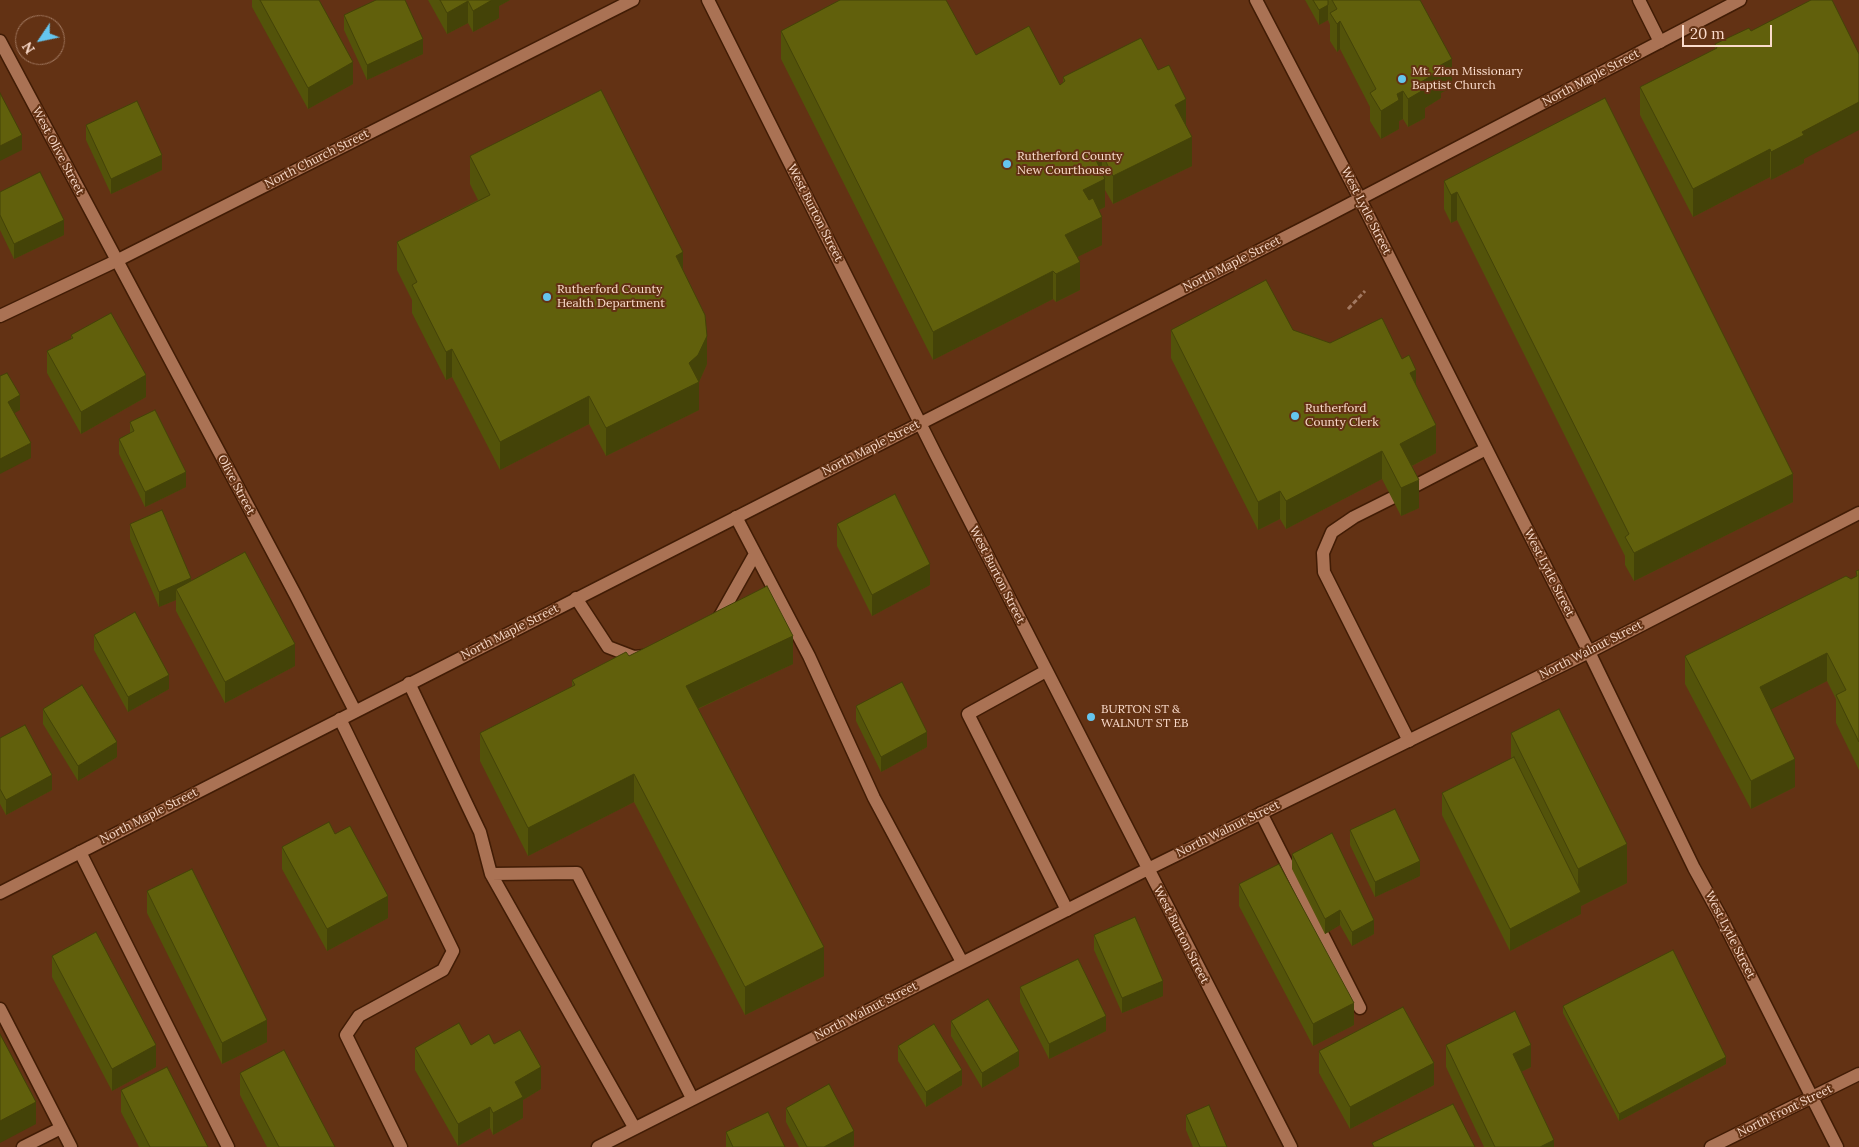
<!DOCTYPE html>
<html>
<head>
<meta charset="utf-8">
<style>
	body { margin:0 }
	#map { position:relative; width:1859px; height:1147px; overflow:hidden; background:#633214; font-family:Lora,serif }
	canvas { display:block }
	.north { position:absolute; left:15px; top:15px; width:50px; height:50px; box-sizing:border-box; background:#633214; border:1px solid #9f765d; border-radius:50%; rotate:236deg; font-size:14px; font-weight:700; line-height:20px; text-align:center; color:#fadbcb }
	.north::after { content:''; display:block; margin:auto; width:18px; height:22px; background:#65c5ee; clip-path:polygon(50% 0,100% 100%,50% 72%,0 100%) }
	.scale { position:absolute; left:1682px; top:25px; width:90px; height:22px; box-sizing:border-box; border:2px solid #fadbcb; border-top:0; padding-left:6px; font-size:15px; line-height:18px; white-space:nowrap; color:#fadbcb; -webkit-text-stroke:4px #633214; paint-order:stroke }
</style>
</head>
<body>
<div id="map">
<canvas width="1859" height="1147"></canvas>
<div class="north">N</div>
<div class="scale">20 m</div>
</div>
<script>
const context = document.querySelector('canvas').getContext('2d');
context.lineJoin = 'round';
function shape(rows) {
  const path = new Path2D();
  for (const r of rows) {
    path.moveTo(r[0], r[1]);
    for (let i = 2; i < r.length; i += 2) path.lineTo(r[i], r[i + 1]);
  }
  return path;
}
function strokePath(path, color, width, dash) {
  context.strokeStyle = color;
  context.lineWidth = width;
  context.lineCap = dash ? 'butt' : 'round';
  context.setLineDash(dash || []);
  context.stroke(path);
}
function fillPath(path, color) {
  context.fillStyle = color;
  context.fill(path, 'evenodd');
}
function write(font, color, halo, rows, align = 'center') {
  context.font = font + ' Lora,serif';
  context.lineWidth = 4;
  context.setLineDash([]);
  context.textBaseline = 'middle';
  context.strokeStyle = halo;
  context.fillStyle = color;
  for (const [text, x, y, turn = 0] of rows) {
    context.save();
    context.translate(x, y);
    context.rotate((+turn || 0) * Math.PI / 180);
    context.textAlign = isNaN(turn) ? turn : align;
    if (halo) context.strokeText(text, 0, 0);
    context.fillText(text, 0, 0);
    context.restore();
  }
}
const service = shape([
	[1639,0,1660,42],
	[1409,489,1486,449],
	[1392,498,1354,517,1332,532,1323,553,1324,572,1409,741],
	[736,517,809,656,874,798,962,962],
	[576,598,608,647,634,657,645,656],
	[716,620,719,618,755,554],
	[1046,671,968,714,1067,910],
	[409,683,480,832,491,874],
	[340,719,453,951,443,970,359,1016,346,1035,401,1147],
	[1261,813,1360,1008],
	[80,852,228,1147],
	[0,1009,71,1147],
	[634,1127,491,874,577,873,692,1098],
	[23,1147,61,1128]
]);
const minor = shape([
	[708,0,936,455,1291,1147],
	[1256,0,1360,199,1589,652,1694,868,1721,917,1837,1147],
	[0,41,296,596,355,711],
	[0,316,116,261,633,0],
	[0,893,1323,218,1740,0],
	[598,1147,1148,869,1589,652,1859,513],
	[1711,1147,1859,1074]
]);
strokePath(service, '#411c05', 15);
strokePath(minor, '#411c05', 15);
strokePath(shape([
	[1348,309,1365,291]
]), '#a27860', 3, [5, 2.5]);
strokePath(service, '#aa7254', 12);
strokePath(minor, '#aa7254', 12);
fillPath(shape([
	[252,0,319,0,353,84,308,109,252,7],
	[428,0,510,0,499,6,499,18,473,32,468,23,447,34],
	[1305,0,1420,0,1452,87,1441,93,1441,98,1425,108,1425,118,1408,127,1403,119,1399,121,1399,129,1381,139,1370,121,1370,107,1340,49,1337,52,1330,41,1330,25,1328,20,1319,25],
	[344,15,423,54,367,80,344,30],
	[781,31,976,55,1060,85,1063,83,1063,77,1186,126,1192,166,1113,204,1105,190,1105,207,1099,210,1102,245,1077,257,1080,290,1056,302,1053,299,933,360,781,59],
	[1715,44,1804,159,1804,163,1771,180,1770,177,1693,217,1640,115,1640,87,1715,49],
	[86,125,162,170,111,194,86,140],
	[470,156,683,271,707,364,699,382,699,410,606,456,589,424,500,470,452,377,446,380,412,313,412,300,397,270,397,242,478,200,470,184],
	[1444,181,1793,502,1634,581,1625,565,1625,556,1457,220,1451,223,1444,209],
	[0,192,64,235,14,259,0,230],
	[1171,330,1330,343,1402,359,1416,386,1436,453,1412,466,1419,508,1401,516,1382,479,1286,529,1280,519,1258,530,1171,358],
	[71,335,146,397,81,434,47,373,47,351,71,339],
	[130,422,186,487,145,507,119,454,119,439,130,433],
	[130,524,191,581,295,666,225,703,176,611,176,600,159,607,130,539],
	[837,524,930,585,872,616,837,546],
	[1859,570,1859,770,1836,723,1836,699,1827,681,1771,709,1795,787,1751,809,1685,684,1685,656,1856,577,1856,571],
	[94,635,169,689,128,712,94,650],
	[629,656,793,664,698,709,824,976,745,1015,634,802,528,856,480,761,480,733,572,687,572,680],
	[856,706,927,747,881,772,856,721],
	[43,709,117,757,78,781,43,724],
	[1511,733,1627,883,1581,906,1581,914,1510,951,1442,815,1442,793,1511,759],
	[0,738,52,790,6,815,0,804],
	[1350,830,1420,876,1375,897,1350,845],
	[335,834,388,918,327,951,282,869,282,847],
	[1292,854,1374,934,1352,946,1340,925,1325,934,1292,869],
	[1239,884,1354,1025,1313,1046,1239,906],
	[147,891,267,1042,222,1064,147,913],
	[1094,935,1163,996,1122,1013,1094,950],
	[52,956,156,1067,112,1091,52,977],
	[1020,987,1106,1031,1049,1059,1020,1002],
	[1563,1006,1726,1064,1619,1121,1563,1013],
	[951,1021,1019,1066,982,1088,951,1036],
	[494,1044,541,1089,523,1100,523,1118,493,1135,490,1128,458,1146,415,1070,415,1048],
	[1446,1045,1531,1067,1521,1072,1554,1147,1484,1147,1446,1067],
	[898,1046,962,1085,926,1107,898,1061],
	[1319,1051,1434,1085,1350,1129,1319,1073],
	[240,1073,335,1147,267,1147,240,1095],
	[121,1090,208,1147,139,1147,121,1112],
	[786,1108,854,1146,851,1147,799,1147,786,1122],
	[1186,1115,1227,1147,1193,1147,1186,1130],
	[726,1132,785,1147,726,1147]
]), '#53530a');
fillPath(shape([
	[492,0,510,0,499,6,499,18,473,32,473,11],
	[468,1,468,23,447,34,447,13],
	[1328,5,1328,20,1319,25,1319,10],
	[1340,21,1340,49,1337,52,1337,24],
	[423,39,423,54,367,80,367,65],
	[1452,59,1452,87,1441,93,1441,98,1425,108,1425,118,1408,127,1408,99,1421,82,1439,66],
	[353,62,353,84,308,109,308,88],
	[1403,91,1403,119,1399,121,1399,129,1381,139,1381,111,1397,94],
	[1186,99,1186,127,1175,105],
	[1859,102,1859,130,1804,159,1804,163,1771,180,1771,152,1802,132],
	[22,135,22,150,0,161,0,146],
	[1192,137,1192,166,1113,204,1113,176],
	[1770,149,1770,177,1693,217,1693,189],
	[1102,154,1102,180,1105,179,1105,207,1083,218,1083,190,1095,158],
	[162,155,162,170,111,194,111,179],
	[1457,192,1457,220,1451,223,1451,195],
	[1102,217,1102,245,1065,263,1065,235],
	[64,220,64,235,14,259,14,244],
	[683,252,683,280,676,256],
	[1080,262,1080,290,1056,302,1056,274],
	[1053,271,1053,299,933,360,933,332],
	[707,336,707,364,699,382,699,410,606,456,606,428,689,363],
	[452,349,452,377,446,380,446,352],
	[1416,370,1416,398,1410,373],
	[146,375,146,397,81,434,81,412],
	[20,395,20,410,8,417,8,402],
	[589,396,589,424,500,470,500,442],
	[1436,425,1436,453,1400,472,1400,444],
	[31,443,31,458,0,474,0,459],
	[1382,451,1382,479,1286,529,1286,501],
	[186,472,186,487,145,507,145,492],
	[1793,474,1793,502,1634,581,1634,553],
	[1419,480,1419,508,1401,516,1401,488],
	[1280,491,1280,519,1258,530,1258,502],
	[930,564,930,585,872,616,872,595],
	[191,578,191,593,176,589,176,600,159,607,159,592],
	[793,636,793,664,686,714,686,686],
	[295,644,295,666,225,703,225,682],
	[1827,653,1827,681,1760,715,1760,687],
	[169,675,169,689,128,712,128,697],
	[927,732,927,747,881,772,881,757],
	[117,742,117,757,78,781,78,766],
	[1795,759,1795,787,1751,809,1751,781],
	[634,774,634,802,528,856,528,828],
	[52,775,52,790,6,815,6,800],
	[1627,844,1627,883,1581,906,1581,914,1510,951,1510,929,1578,894,1578,869],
	[1420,861,1420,876,1375,897,1375,882],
	[388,896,388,918,327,951,327,929],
	[1340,910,1340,925,1325,934,1325,919],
	[1374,920,1374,934,1352,946,1352,932],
	[824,947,824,976,745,1015,745,987],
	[1163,981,1163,996,1122,1013,1122,998],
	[1354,1003,1354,1025,1313,1046,1313,1024],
	[1106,1016,1106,1031,1049,1059,1049,1044],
	[267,1020,267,1042,222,1064,222,1043],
	[156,1045,156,1067,112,1091,112,1069],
	[1531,1045,1531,1067,1513,1076,1513,1054],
	[1019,1051,1019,1066,982,1088,982,1073],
	[1726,1057,1726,1064,1619,1121,1619,1114],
	[1434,1063,1434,1085,1350,1129,1350,1107],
	[541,1067,541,1089,523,1100,523,1118,493,1135,493,1113,515,1082],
	[962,1070,962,1085,926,1107,926,1092],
	[36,1102,36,1124,0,1143,0,1121],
	[490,1107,490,1128,458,1146,458,1124],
	[854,1131,854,1146,851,1147,824,1147],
	[1554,1140,1554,1147,1540,1147]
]), '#444308');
const building = shape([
	[260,0,319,0,353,62,308,88,260,0],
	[376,0,405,0,423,39,367,65,344,15,376,0],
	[440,0,492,0,473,11,468,1,447,13,440,0],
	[840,0,946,0,976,55,1029,26,1060,85,1065,81,1063,77,1141,38,1158,70,1169,65,1186,99,1175,105,1192,137,1113,176,1102,154,1095,158,1105,179,1083,190,1089,200,1093,198,1102,217,1065,235,1080,262,1056,274,1053,271,933,332,781,31,840,0],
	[1313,0,1328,0,1328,5,1319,10,1313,0],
	[1332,0,1420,0,1452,59,1439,66,1441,70,1421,82,1425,89,1408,99,1403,91,1397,94,1399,100,1381,111,1370,93,1376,89,1340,21,1337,24,1330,13,1337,9,1332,0],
	[1811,0,1832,0,1859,54,1859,102,1802,132,1804,135,1771,152,1770,149,1693,189,1640,87,1717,48,1715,44,1749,28,1751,31,1811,0],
	[601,90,683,252,676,256,705,315,707,336,698,355,689,363,699,382,606,428,589,396,500,442,452,349,446,352,412,285,417,282,397,242,490,195,470,156,601,90],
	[0,93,22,135,0,146,0,93],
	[1605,98,1793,474,1634,553,1625,537,1629,534,1457,192,1451,195,1444,181,1605,98],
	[137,101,162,155,111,179,86,125,137,101],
	[40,172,64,220,14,244,0,215,0,192,40,172],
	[1266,280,1293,330,1330,343,1382,318,1402,359,1409,355,1416,370,1410,373,1436,425,1400,444,1419,480,1401,488,1382,451,1286,501,1280,491,1258,502,1171,330,1266,280],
	[111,313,146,375,81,412,47,351,73,338,71,335,111,313],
	[7,373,20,395,8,402,31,443,0,459,0,376,7,373],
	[155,410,186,472,145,492,119,439,134,431,130,422,155,410],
	[895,494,930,564,872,595,837,524,895,494],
	[162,510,191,578,159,592,130,524,162,510],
	[245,552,295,644,225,682,176,589,245,552],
	[1859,570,1859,742,1836,695,1846,690,1827,653,1760,687,1795,759,1751,781,1685,656,1846,576,1851,579,1857,576,1856,571,1859,570],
	[767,586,793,636,686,686,824,947,745,987,634,774,528,828,480,733,575,685,572,680,626,652,629,656,767,586],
	[135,612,169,675,128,697,94,635,135,612],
	[902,682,927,732,881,757,856,706,902,682],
	[82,685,117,742,78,766,43,709,82,685],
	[1559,709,1627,844,1578,869,1511,733,1559,709],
	[25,725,52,775,6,800,0,789,0,738,25,725],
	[1514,757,1581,892,1510,929,1442,793,1514,757],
	[1395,809,1420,861,1375,882,1350,830,1395,809],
	[329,822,335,834,350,826,388,896,327,929,282,847,329,822],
	[1332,833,1374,920,1352,932,1340,910,1325,919,1292,854,1332,833],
	[1279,864,1354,1003,1313,1024,1239,884,1279,864],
	[192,869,267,1020,222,1043,147,891,192,869],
	[1135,917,1163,981,1122,998,1094,935,1135,917],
	[96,932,156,1045,112,1069,52,956,96,932],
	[1673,950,1726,1057,1619,1114,1563,1006,1673,950],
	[1078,959,1106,1016,1049,1044,1020,987,1078,959],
	[988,999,1019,1051,982,1073,951,1021,988,999],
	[1403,1007,1434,1063,1350,1107,1319,1051,1403,1007],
	[1515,1011,1531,1045,1513,1054,1554,1140,1540,1147,1495,1147,1446,1045,1515,1011],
	[459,1023,471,1045,489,1034,494,1044,520,1030,541,1067,515,1082,523,1097,493,1113,490,1107,458,1124,415,1048,459,1023],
	[934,1024,962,1070,926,1092,898,1046,934,1024],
	[0,1034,36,1102,0,1121,0,1034],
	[284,1050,335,1147,279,1147,240,1073,284,1050],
	[167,1067,208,1147,150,1147,121,1090,167,1067],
	[829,1084,854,1131,824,1147,807,1147,786,1108,829,1084],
	[1453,1104,1475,1147,1374,1147,1372,1143,1453,1104],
	[1209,1105,1227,1147,1200,1147,1186,1115,1209,1105],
	[768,1112,785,1147,733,1147,726,1132,768,1112]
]);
fillPath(building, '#61600c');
strokePath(building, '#444308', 1);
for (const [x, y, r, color] of [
	[1402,79,5,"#65c5ee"],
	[1007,164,5,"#65c5ee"],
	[547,297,5,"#65c5ee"],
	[1295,416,5,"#65c5ee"],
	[1091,717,5,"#65c5ee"]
]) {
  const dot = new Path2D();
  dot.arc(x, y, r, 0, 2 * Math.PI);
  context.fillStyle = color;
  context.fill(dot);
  strokePath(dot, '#633214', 2);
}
write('12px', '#fadbcb', '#633214', [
	["Mt. Zion Missionary",1412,72],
	["Baptist Church",1412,86],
	["Rutherford County",1017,157],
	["New Courthouse",1017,171],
	["Rutherford County",557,290],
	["Health Department",557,304],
	["Rutherford",1305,409],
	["County Clerk",1305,423],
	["BURTON ST &",1101,710],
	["WALNUT ST EB",1101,724]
], 'left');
write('12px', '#fadbcb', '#633214', [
	["North Maple Street",1591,78,-28],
	["West Olive Street",58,151,62],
	["North Church Street",317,159,-27],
	["West Lytle Street",1366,211,63],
	["West Burton Street",815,213,63],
	["North Maple Street",1232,264,-27],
	["North Maple Street",871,448,-27],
	["Olive Street",236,485,62],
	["West Lytle Street",1549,573,63],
	["West Burton Street",997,575,63],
	["North Maple Street",510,632,-27],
	["North Walnut Street",1591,650,-27],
	["North Maple Street",149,816,-27],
	["North Walnut Street",1228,829,-26],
	["West Burton Street",1181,935,63],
	["West Lytle Street",1730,935,63],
	["North Walnut Street",866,1011,-27],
	["North Front Street",1785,1111,-26]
]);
</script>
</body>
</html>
